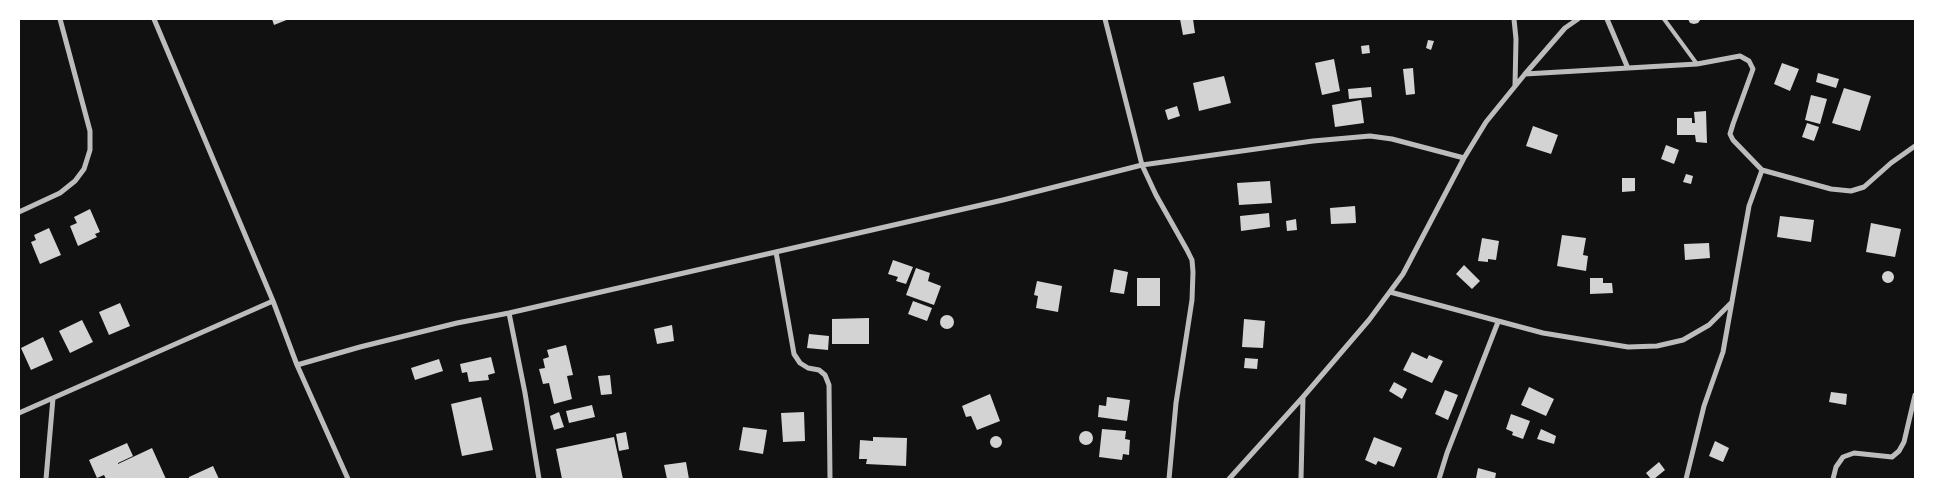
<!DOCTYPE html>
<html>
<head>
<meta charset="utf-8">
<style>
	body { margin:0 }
	#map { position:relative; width:1934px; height:498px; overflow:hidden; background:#111; font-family:Manrope,sans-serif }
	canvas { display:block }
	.frame { position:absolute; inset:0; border:20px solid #fff; pointer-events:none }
</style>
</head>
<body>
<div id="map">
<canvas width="1934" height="498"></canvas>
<div class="frame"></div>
</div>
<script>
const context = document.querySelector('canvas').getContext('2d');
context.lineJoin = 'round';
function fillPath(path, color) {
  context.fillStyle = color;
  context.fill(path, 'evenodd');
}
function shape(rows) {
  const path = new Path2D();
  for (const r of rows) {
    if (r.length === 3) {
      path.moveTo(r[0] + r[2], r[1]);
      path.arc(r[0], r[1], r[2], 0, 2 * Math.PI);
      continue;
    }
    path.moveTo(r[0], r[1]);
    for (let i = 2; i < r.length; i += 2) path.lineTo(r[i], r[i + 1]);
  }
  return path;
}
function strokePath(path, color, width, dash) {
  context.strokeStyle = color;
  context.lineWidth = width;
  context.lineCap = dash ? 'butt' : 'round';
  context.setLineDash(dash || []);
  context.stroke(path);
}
fillPath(shape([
	[272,19,289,19,274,25],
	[1180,19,1193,19,1195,33,1183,35],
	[1688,19,1701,19,1698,23,1694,24,1690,23],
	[1428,40,1434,41,1431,50,1426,48],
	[1369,45,1370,53,1362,54,1361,46],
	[1334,59,1340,91,1322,95,1315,63],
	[1782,63,1799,69,1790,91,1774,84],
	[1413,68,1415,94,1406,95,1403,69],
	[1818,73,1839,79,1836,88,1816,82],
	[1224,76,1231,103,1199,111,1193,83],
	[1371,87,1372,97,1349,99,1348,89],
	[1844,88,1871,96,1860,131,1832,123],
	[1811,95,1827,99,1820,124,1805,120],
	[1361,100,1364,123,1335,127,1332,105],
	[1177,106,1180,116,1168,120,1165,110],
	[1706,111,1707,143,1696,142,1695,135,1677,135,1677,118,1692,118,1692,123,1695,123,1694,112],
	[1807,123,1819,127,1814,141,1802,137],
	[1533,126,1558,135,1551,154,1526,146],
	[1666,145,1679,150,1674,164,1661,159],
	[1686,174,1693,176,1691,184,1683,182],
	[1622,178,1635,178,1635,191,1622,192],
	[1270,181,1272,203,1239,205,1237,183],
	[1355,206,1356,223,1331,224,1330,208],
	[90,209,100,232,95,234,97,237,78,246,70,226,77,223,74,217],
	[1269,213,1270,227,1241,231,1240,216],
	[1780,216,1814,220,1811,242,1777,237],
	[1296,219,1297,230,1287,231,1286,221],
	[1871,223,1901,229,1895,257,1866,252],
	[49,228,61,255,40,264,31,242,36,240,34,235],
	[1562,235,1586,238,1583,255,1588,256,1586,271,1557,266],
	[1482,238,1499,241,1496,260,1488,259,1488,262,1478,261],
	[1709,243,1710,258,1685,260,1684,244],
	[893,260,913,267,906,284,896,281,898,277,888,274],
	[1464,265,1480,281,1472,289,1456,274],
	[916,268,930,273,928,281,941,286,934,305,906,295],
	[1114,269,1128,272,1124,294,1110,292],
	[1888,277,6],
	[1137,278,1160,278,1160,306,1137,306],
	[1590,278,1603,278,1603,283,1612,283,1613,293,1590,294],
	[1037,281,1062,286,1058,312,1036,308,1038,296,1034,295],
	[913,301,932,308,927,321,908,314],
	[120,303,130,326,109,335,99,312],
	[947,322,7],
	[869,318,869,344,832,344,832,319],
	[1244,319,1265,321,1263,348,1242,347],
	[82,320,93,342,70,353,59,331],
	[672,325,674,341,657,344,654,329],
	[809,334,829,336,828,350,807,348],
	[43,337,53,360,31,370,21,348],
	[566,345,573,375,567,376,572,399,554,404,549,383,543,384,539,369,545,368,543,359,549,357,547,350],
	[1412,352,1427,359,1429,355,1443,361,1432,383,1403,370],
	[491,357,495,373,488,375,489,380,469,382,467,372,462,373,460,364],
	[1245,358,1258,359,1257,369,1244,368],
	[439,359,443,371,415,380,411,368],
	[610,375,612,394,601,395,598,376],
	[1394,382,1407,389,1402,399,1389,391],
	[1529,387,1554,399,1546,416,1521,405],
	[1445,390,1458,395,1448,420,1435,414],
	[1831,392,1847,394,1846,405,1829,402],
	[990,394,1000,421,977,430,971,416,966,417,962,406],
	[481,397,493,450,462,456,451,404],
	[1107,397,1130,400,1127,421,1098,417,1099,405,1106,406],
	[592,405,595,417,569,423,566,411],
	[559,412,564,427,554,430,550,416],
	[804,412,805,441,783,442,781,413],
	[1511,414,1530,421,1523,439,1512,435,1513,432,1506,429],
	[743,427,767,430,763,454,739,450],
	[1102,429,1126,431,1125,439,1130,440,1129,455,1123,454,1122,460,1099,457],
	[1541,429,1556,436,1554,444,1537,439],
	[1086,438,7],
	[626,432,629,449,619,451,616,434],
	[996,442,6],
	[614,437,623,479,562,479,556,449],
	[873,437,907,438,906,466,866,464,867,459,859,459,860,440,873,441],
	[1374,437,1402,448,1394,467,1378,461,1376,465,1365,460],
	[1715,441,1729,448,1723,462,1709,456],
	[127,443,133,456,118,463,118,464,152,448,166,479,106,479,104,475,97,478,89,460],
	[686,462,689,479,667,479,664,465],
	[1659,462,1665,470,1654,479,1651,479,1646,473],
	[213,466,219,479,189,479,189,477],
	[1478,468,1496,473,1495,479,1476,478]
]), '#d3d3d3');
strokePath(shape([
	[1664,19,1697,64]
]), '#bcbcbc', 4);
strokePath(shape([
	[154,19,273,301,297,365,348,479],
	[1105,19,1142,165,1156,195,1187,250,1192,260,1193,272,1192,300,1176,403,1169,479],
	[1514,19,1516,39,1515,86],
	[1607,19,1627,66],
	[1525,74,1697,64,1740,56,1749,61,1753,69,1733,124,1730,134,1733,140,1762,170,1831,189,1851,191,1864,187,1891,163,1915,146],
	[19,212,60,193,75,181,84,169,90,150,90,131,60,19],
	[776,252,794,354,800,363,808,368,819,370,825,375,829,385,830,479],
	[1390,292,1543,333,1628,347,1657,346,1683,340,1709,325,1732,302],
	[509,313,525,393,539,479],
	[297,365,360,347,457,323,509,313,1003,200,1142,165,1313,141,1370,136,1392,139,1464,158],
	[19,413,273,301],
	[46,479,53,398],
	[1229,479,1303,397,1369,320,1403,274,1464,158,1486,122,1525,74,1565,28,1578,19],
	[1301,479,1303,397],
	[1439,479,1447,453,1498,322],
	[1686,479,1704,406,1723,352,1749,206,1762,170],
	[1833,479,1836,467,1843,457,1854,453,1892,457,1899,451,1904,442,1915,395]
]), '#bcbcbc', 5);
</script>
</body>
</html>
